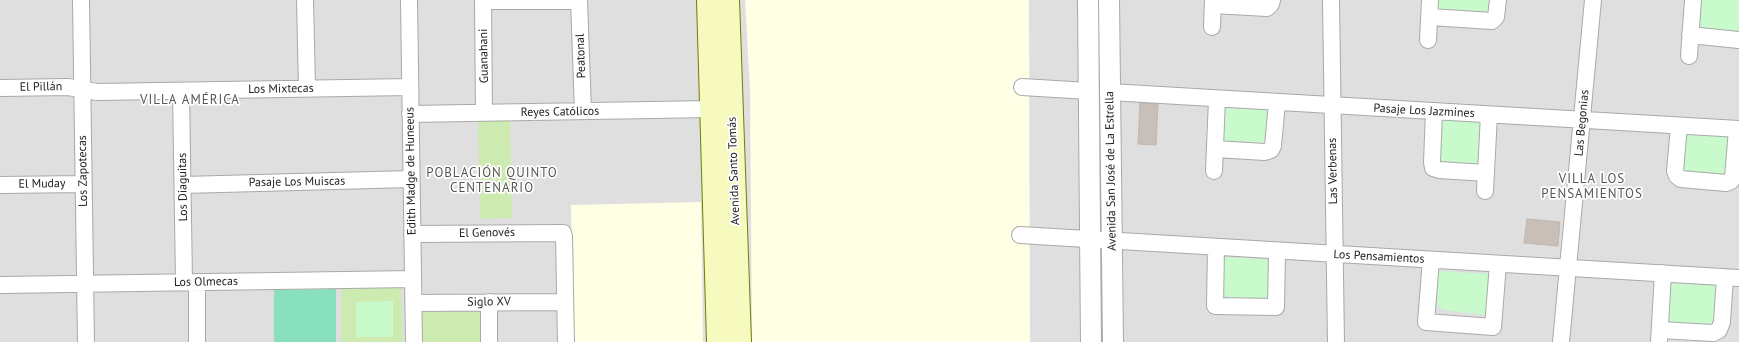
<!DOCTYPE html>
<html>
<head>
<meta charset="utf-8">
<style>
	body { margin:0 }
	canvas { display:block; background:#f2efe9 }
</style>
</head>
<body>
<canvas width="1739" height="342"></canvas>
<script>
const context = document.querySelector('canvas').getContext('2d');
context.lineJoin = 'round';
function fillPath(path, color) {
  context.fillStyle = color;
  context.fill(path, 'evenodd');
}
function shape(rows) {
  const path = new Path2D();
  for (const r of rows) {
    path.moveTo(r[0], r[1]);
    for (let i = 2; i < r.length; i += 2) path.lineTo(r[i], r[i + 1]);
  }
  return path;
}
function strokePath(path, color, width, dash) {
  context.strokeStyle = color;
  context.lineWidth = width;
  context.lineCap = dash ? 'butt' : 'round';
  context.setLineDash(dash || []);
  context.stroke(path);
}
function write(font, color, halo, rows, align = 'center') {
  context.font = font + ' "PT Sans",sans-serif';
  context.lineWidth = 3.5;
  context.setLineDash([]);
  context.textBaseline = 'middle';
  context.strokeStyle = halo;
  context.fillStyle = color;
  for (const [text, x, y, turn = 0] of rows) {
    context.save();
    context.translate(x, y);
    context.rotate((+turn || 0) * Math.PI / 180);
    context.textAlign = isNaN(turn) ? turn : align;
    if (halo) context.strokeText(text, 0, 0);
    context.fillText(text, 0, 0);
    context.restore();
  }
}
fillPath(shape([
	[0,0,1739,0,1739,342,0,342]
]), '#e0dfdf');
fillPath(shape([
	[745,0,1029,0,1030,342,752,342,750,91],
	[701,202,703,342,574,342,571,205]
]), '#ffffe5');
fillPath(shape([
	[510,119,512,218,480,219,478,120],
	[401,287,403,342,341,342,341,288],
	[484,310,485,342,418,342,417,312]
]), '#cdebb0');
fillPath(shape([
	[1437,0,1495,0,1494,15,1442,13,1437,9],
	[1697,0,1739,0,1739,35,1699,32],
	[1226,102,1268,105,1270,145,1219,142,1221,107],
	[1436,117,1483,120,1484,162,1476,170,1440,167],
	[1682,133,1729,134,1730,176,1679,171],
	[1222,257,1274,260,1273,293,1267,298,1230,299,1221,292],
	[1438,271,1490,274,1487,315,1443,310,1437,305],
	[1665,283,1719,286,1713,328,1672,328,1664,316],
	[393,301,393,337,356,337,356,302]
]), '#c8facc');
fillPath(shape([
	[336,289,336,342,274,342,274,290]
]), '#88e0be');
const building = shape([
	[1140,103,1158,104,1156,145,1138,144,1140,103],
	[1527,219,1560,222,1558,246,1524,243,1527,219]
]);
fillPath(building, '#c7bfb8');
strokePath(building, '#c4b6ab', 1);
const minor = shape([
	[81,0,86,342],
	[305,0,307,89],
	[409,0,414,342],
	[483,0,484,113],
	[579,0,583,111],
	[1331,0,1336,342],
	[483,1,579,1],
	[1213,5,1267,8,1271,4,1272,0],
	[1430,17,1492,21,1496,17,1498,0],
	[1212,27,1213,0],
	[1690,35,1739,40],
	[1428,40,1430,0],
	[1689,56,1693,0],
	[1022,87,1089,91],
	[0,88,68,87,97,92,409,87],
	[181,91,184,282],
	[1110,92,1739,129],
	[1434,112,1432,162,1433,168,1439,170,1486,173],
	[410,114,711,109],
	[1679,126,1675,171,1677,176,1681,179,1726,183,1731,181,1733,178,1737,129],
	[1215,149,1265,152,1271,150,1273,146,1277,102],
	[1214,171,1217,99],
	[0,185,83,184],
	[183,185,411,179],
	[1485,191,1489,115],
	[412,234,563,233,564,236,566,342],
	[1020,235,1739,278],
	[1216,247,1215,306,1276,307,1277,251],
	[1431,260,1426,322,1493,327,1498,264],
	[197,282,197,342],
	[0,285,413,279],
	[489,302,489,342],
	[413,303,565,302],
	[1660,330,1713,333,1719,330,1722,322,1725,277],
	[1561,342,1593,0],
	[1659,342,1663,273]
]);
const tertiary = shape([
	[1088,0,1091,342],
	[1109,0,1113,342]
]);
const secondary = shape([
	[708,0,718,342],
	[728,0,740,342]
]);
strokePath(minor, '#a9a9a9', 18);
strokePath(tertiary, '#a9a9a9', 22);
strokePath(secondary, '#707d05', 24);
strokePath(minor, '#fff', 16);
strokePath(tertiary, '#fff', 20);
strokePath(secondary, '#f7fabf', 22);
write('12px', '#222', '#fff', [
	["Guanahani",484,56,-91],
	["Peatonal",581,56,-92],
	["El Pillán",41,87,-1],
	["Los Mixtecas",281,89,-1],
	["Pasaje Los Jazmines",1424,111,3],
	["Reyes Católicos",560,112,-1],
	["Las Begonias",1582,123,-85],
	["Los Zapotecas",83,171,-91],
	["Edith Madge de Huneeus",411,171,-91],
	["Avenida Santo Tomás",734,171,-92],
	["Avenida San José de La Estrella",1111,171,-91],
	["Las Verbenas",1333,171,-91],
	["Pasaje Los Muiscas",297,182,-1],
	["El Muday",42,184,-1],
	["Los Diaguitas",183,187,-91],
	["El Genovés",487,233,-1],
	["Los Pensamientos",1379,257,3],
	["Los Olmecas",206,282,-1],
	["Siglo XV",489,302,-1]
]);
context.letterSpacing = '1px';
write('13px', '#555', '#fff', [
	["VILLA AMÉRICA",190,100],
	["POBLACIÓN QUINTO",492,173],
	["CENTENARIO",492,188],
	["VILLA LOS",1592,179],
	["PENSAMIENTOS",1592,194]
]);
context.letterSpacing = '0px';
</script>
</body>
</html>
